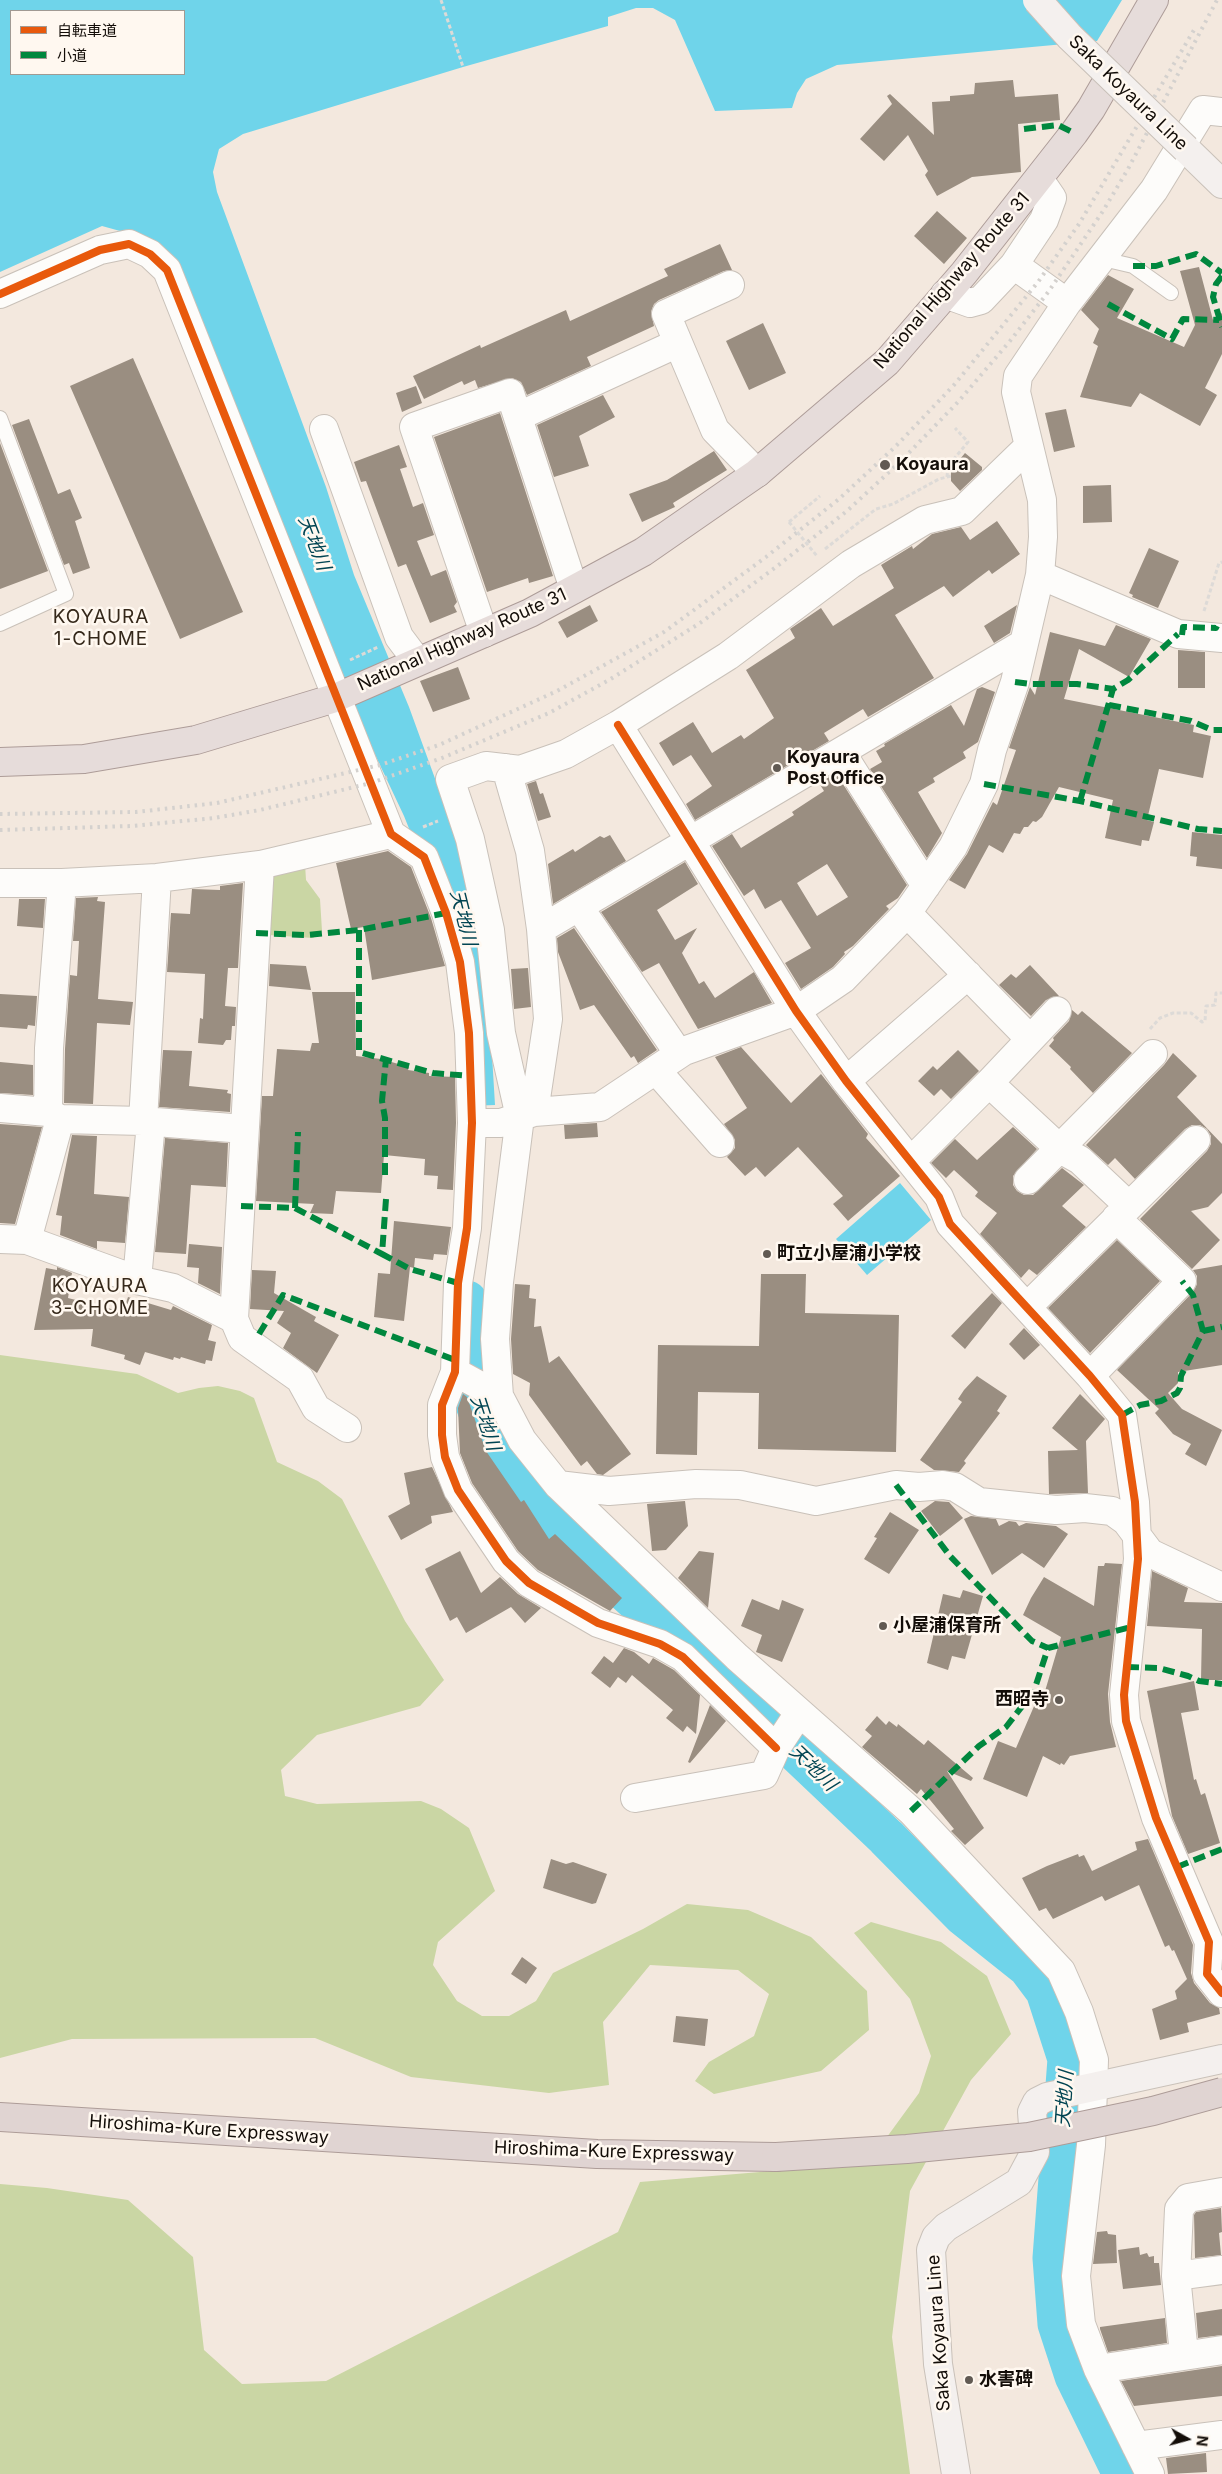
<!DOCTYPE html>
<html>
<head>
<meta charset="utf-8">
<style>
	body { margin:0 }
	#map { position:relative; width:1222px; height:2474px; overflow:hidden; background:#f3e8de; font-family:Inter,"Noto Sans JP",sans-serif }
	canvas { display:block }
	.legend { position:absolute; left:10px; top:10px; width:175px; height:65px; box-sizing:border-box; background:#fff8f0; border:1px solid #a19a93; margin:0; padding:6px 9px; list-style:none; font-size:15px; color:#130d08 }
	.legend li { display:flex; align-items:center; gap:10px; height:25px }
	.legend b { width:25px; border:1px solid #a19a93 }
	.north { position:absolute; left:1162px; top:2414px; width:50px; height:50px; -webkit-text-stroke:4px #fff8f0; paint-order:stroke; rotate:97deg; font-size:14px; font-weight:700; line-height:20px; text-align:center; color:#130d08 }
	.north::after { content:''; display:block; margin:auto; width:18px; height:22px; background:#130d08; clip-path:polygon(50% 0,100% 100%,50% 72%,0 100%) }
</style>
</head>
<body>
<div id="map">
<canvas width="1222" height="2474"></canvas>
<ul class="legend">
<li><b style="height:6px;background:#e8590c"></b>自転車道</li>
<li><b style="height:6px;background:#00873e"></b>小道</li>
</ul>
<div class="north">N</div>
</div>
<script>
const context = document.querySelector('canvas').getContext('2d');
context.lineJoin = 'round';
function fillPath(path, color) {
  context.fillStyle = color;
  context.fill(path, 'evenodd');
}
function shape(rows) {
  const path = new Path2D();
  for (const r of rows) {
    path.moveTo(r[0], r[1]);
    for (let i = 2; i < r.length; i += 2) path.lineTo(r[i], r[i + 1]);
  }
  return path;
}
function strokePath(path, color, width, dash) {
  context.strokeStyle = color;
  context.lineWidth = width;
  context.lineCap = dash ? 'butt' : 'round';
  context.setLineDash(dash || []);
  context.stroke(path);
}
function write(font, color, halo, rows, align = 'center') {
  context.font = font + ' Inter,"Noto Sans JP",sans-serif';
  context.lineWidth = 5;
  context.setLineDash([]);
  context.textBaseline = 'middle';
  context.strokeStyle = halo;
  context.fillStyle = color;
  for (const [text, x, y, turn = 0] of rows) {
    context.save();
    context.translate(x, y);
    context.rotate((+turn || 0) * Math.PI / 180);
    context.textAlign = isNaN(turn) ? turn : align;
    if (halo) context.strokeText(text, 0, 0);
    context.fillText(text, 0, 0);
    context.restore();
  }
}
fillPath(shape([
	[305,864,306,880,320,899,322,931,313,938,268,935,262,872],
	[0,1355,137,1374,178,1393,199,1388,218,1386,240,1391,254,1398,277,1462,318,1481,342,1499,405,1621,444,1680,420,1706,317,1735,281,1770,285,1796,317,1804,421,1801,441,1809,469,1828,495,1891,438,1942,433,1965,457,2001,482,2016,509,2016,536,2001,553,1973,643,1929,687,1904,748,1910,811,1937,867,1991,869,2030,821,2071,714,2094,695,2081,709,2062,754,2036,769,1994,738,1970,650,1965,603,2022,609,2085,549,2093,411,2077,315,2038,72,2039,0,2058],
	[871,1922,941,1942,987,1976,1011,2034,971,2080,910,2191,892,2337,910,2474,0,2474,0,2184,47,2188,128,2200,193,2257,204,2350,242,2384,326,2381,618,2232,640,2182,868,2163,919,2093,931,2056,910,1999,854,1933]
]), '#cad6a4');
fillPath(shape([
	[0,0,1122,0,1097,41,837,65,806,79,797,93,792,108,715,111,675,20,653,8,636,8,608,17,608,26,463,67,243,134,219,149,213,172,217,192,326,487,354,575,409,707,465,861,477,925,490,1022,495,1105,468,1106,437,898,404,816,354,710,149,239,102,226,0,272],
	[11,11,184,11,184,74,11,74],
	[900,1183,931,1220,867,1275,836,1239]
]), '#6fd4ea');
strokePath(shape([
	[467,1301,465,1324,475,1402,498,1462,564,1536,653,1616,886,1837,964,1916,1028,1967,1046,1991,1068,2059,1053,2258,1058,2324,1075,2376,1123,2474]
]), '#6fd4ea', 41);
fillPath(shape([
	[1013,80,1015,97,1058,94,1060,120,1018,124,1021,172,972,177,937,196,925,175,928,171,908,135,884,161,860,139,892,104,887,96,890,94,934,135,932,102,950,101,950,96,974,94,975,83],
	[937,211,967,238,944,264,914,236],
	[720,244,732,270,724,271,659,300,654,304,651,312,654,326,587,357,591,366,527,395,521,382,512,378,478,388,475,380,464,385,462,381,424,399,413,376,480,345,481,348,566,310,570,321,668,276,664,269],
	[1199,267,1213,320,1222,313,1222,354,1205,388,1217,395,1200,426,1140,393,1131,407,1080,397,1098,346,1093,343,1099,329,1081,310,1108,275,1134,289,1117,318,1184,347,1195,325,1180,271],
	[763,323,786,373,749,390,726,341],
	[133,358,243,612,180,639,70,386],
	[416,386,422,403,402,412,396,393],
	[603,395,615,417,579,436,589,466,554,477,537,425],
	[1066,409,1075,447,1054,452,1045,413],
	[500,413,553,576,529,583,528,578,487,592,434,437],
	[29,419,58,494,70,489,82,518,75,521,90,568,73,574,69,563,64,565,12,425],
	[0,443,48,571,0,589],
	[399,445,407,467,400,469,413,507,423,503,434,535,417,541,431,576,446,570,457,602,454,606,457,612,430,623,406,564,398,567,366,481,361,482,354,462],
	[714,451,727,470,673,503,675,507,642,522,629,494,667,480],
	[965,453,982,467,982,470,960,491,951,481,951,470],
	[1111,485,1112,522,1083,523,1083,486],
	[997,521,1020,554,992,574,989,570,953,597,944,586,895,615,934,678,868,717,863,709,824,733,829,741,695,820,686,804,712,786,691,755,673,766,659,743,693,722,712,753,741,735,744,739,774,718,746,670,795,638,790,629,821,608,833,626,894,588,881,565,912,546,913,549,932,534,961,527,970,540],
	[1149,548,1179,561,1158,608,1132,597,1133,595,1129,593],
	[590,605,598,621,567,638,558,622],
	[1017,605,1010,633,994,643,984,626],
	[1116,625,1151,639,1129,677,1079,649,1064,699,1194,725,1193,732,1211,736,1203,778,1159,769,1147,820,1154,822,1149,841,1142,840,1141,846,1105,838,1113,800,1059,787,1042,817,1036,822,1033,821,1028,827,1024,827,1020,834,1014,833,1003,853,989,845,965,889,949,880,967,854,993,802,997,805,1016,750,1009,748,1030,687,1035,695,1050,632,1105,646],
	[1178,650,1205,652,1205,688,1178,688],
	[458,667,470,699,433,712,420,681],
	[982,687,995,692,978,742,963,752,966,758,933,778,935,782,918,792,942,833,927,858,870,769,882,762,876,751,885,746,884,744,951,705,964,726,977,689],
	[836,773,907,885,898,898,886,906,889,909,853,946,844,952,845,954,833,967,801,989,785,963,811,948,781,900,765,909,754,889,744,896,712,846,732,834,741,848,794,815,792,812,824,791,819,783],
	[827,864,848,897,817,916,797,883],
	[536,781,540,794,543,793,551,817,538,821,527,784],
	[1192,832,1222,835,1222,869,1196,866,1197,857,1190,856],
	[610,835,626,861,553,904,548,864,573,849,575,852,600,836,604,838],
	[388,851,411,867,431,918,445,966,372,980,364,927,351,929,336,863],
	[685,862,698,884,657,910,675,940,697,928,682,953,699,984,704,981,715,998,754,972,772,1003,698,1029,659,963,642,972,601,912],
	[243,883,238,968,228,968,225,1006,236,1007,235,1026,232,1026,231,1040,226,1040,223,1045,198,1043,200,1018,203,1019,205,974,167,972,171,913,190,914,192,889,220,890,220,886],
	[98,897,97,901,105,902,98,999,133,1002,130,1025,97,1023,93,1104,64,1103,65,1049,70,975,77,976,79,941,73,941,76,898],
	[19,899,45,899,43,928,17,926],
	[574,928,657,1050,638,1063,634,1056,631,1058,594,1005,580,1010,558,952,557,938],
	[270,964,306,966,311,990,269,986],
	[1030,965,1059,996,1046,1000,1031,1016,999,985,1011,974,1016,978],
	[528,968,531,1007,514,1009,511,969],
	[312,992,355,992,356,1056,381,1059,409,1067,408,1070,429,1073,429,1076,455,1077,456,1123,453,1190,437,1189,438,1176,424,1175,425,1159,384,1155,381,1193,336,1191,333,1214,310,1213,314,1204,256,1201,262,1096,273,1096,277,1049,310,1051,312,1043,319,1043],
	[0,994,37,996,35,1026,28,1025,27,1029,0,1027],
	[1072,1010,1078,1015,1082,1011,1132,1053,1093,1093,1070,1069,1071,1067,1049,1046,1054,1040,1053,1038,1069,1021],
	[741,1047,791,1103,821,1074,868,1134,866,1138,900,1176,848,1221,833,1204,843,1196,798,1147,765,1177,756,1167,745,1176,727,1157,735,1148,735,1140,724,1124,747,1108,715,1057],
	[163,1050,192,1051,189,1086,228,1090,227,1093,231,1094,230,1112,159,1107],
	[958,1050,979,1071,951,1099,941,1089,934,1096,918,1081,933,1066,937,1070],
	[1173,1053,1197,1076,1177,1097,1222,1144,1222,1193,1208,1207,1191,1211,1220,1240,1192,1269,1140,1219,1207,1151,1211,1144,1211,1136,1207,1129,1200,1125,1192,1125,1185,1129,1135,1179,1115,1158,1108,1165,1086,1145,1164,1065],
	[0,1062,33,1065,33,1095,0,1093],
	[597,1123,598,1137,565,1139,564,1125],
	[0,1124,42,1127,15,1224,0,1223],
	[1013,1127,1037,1149,1013,1176,1013,1185,1017,1191,1024,1195,1033,1195,1062,1168,1084,1185,1062,1206,1086,1227,1037,1275,1029,1269,1021,1278,980,1234,997,1213,975,1196,978,1192,954,1170,946,1178,931,1163,955,1139,977,1160],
	[72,1135,97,1136,94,1194,129,1197,125,1243,97,1241,97,1249,60,1235,62,1216,56,1215],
	[165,1138,228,1143,226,1187,191,1185,186,1254,155,1252],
	[394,1221,451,1227,447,1255,434,1254,433,1260,415,1258,414,1268,410,1267,404,1321,374,1317,378,1273,390,1274],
	[1117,1240,1160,1281,1090,1353,1048,1308],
	[189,1244,222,1247,220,1294,198,1283,199,1268,187,1267],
	[1222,1265,1222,1365,1178,1372,1178,1383,1168,1393,1182,1409,1222,1430,1206,1466,1185,1454,1191,1444,1173,1434,1155,1413,1159,1409,1117,1370,1193,1292,1197,1284,1197,1276,1193,1270],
	[57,1267,72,1273,68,1298,123,1312,128,1297,171,1310,173,1306,212,1325,208,1340,216,1342,212,1361,206,1360,205,1364,201,1363,181,1357,180,1359,174,1357,173,1360,145,1352,140,1365,124,1359,125,1355,91,1346,93,1329,34,1330,46,1268,57,1270],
	[252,1270,276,1271,274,1293,316,1317,314,1321,339,1335,317,1373,283,1348,291,1333,277,1323,284,1311,250,1309],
	[761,1274,806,1274,805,1313,899,1315,896,1452,758,1449,759,1393,698,1392,697,1455,656,1454,658,1345,759,1346],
	[515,1284,530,1285,529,1298,536,1299,534,1327,541,1326,549,1363,559,1356,631,1454,603,1475,597,1474,587,1461,581,1466,529,1395,530,1383,513,1374,511,1339],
	[992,1293,1002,1303,965,1349,951,1336],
	[1024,1328,1040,1345,1024,1360,1009,1344],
	[977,1376,1007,1396,997,1411,1000,1413,964,1461,966,1463,959,1472,934,1470,920,1460,962,1402,958,1399,964,1390],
	[463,1394,467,1397,486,1451,521,1502,524,1500,549,1539,555,1534,622,1598,610,1611,538,1570,518,1551,472,1483,460,1453,458,1408],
	[1080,1394,1105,1419,1086,1441,1088,1493,1049,1494,1048,1451,1078,1450,1052,1428],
	[432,1467,453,1512,431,1516,432,1523,401,1540,388,1516,410,1504,404,1473],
	[685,1501,688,1526,666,1550,652,1551,647,1504],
	[935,1501,949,1502,963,1518,940,1536,921,1511],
	[890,1512,919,1530,889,1574,864,1559,877,1538,874,1537],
	[971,1516,996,1519,999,1526,1009,1521,1016,1522,1019,1526,1026,1523,1056,1526,1068,1534,1044,1568,1022,1553,992,1575,964,1519],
	[460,1551,481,1593,500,1577,518,1594,541,1608,525,1623,511,1607,466,1633,457,1617,450,1621,425,1569],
	[699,1551,714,1553,708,1608,678,1578],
	[1105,1563,1122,1564,1108,1694,1110,1722,1116,1747,1070,1756,1064,1765,1061,1763,1060,1765,1043,1756,1027,1797,983,1779,998,1741,1016,1748,1038,1697,1043,1698,1061,1637,1023,1615,1031,1598,1044,1577,1094,1606,1098,1566,1104,1566],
	[1152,1571,1188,1588,1184,1602,1222,1603,1222,1680,1201,1680,1202,1629,1147,1626],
	[963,1590,983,1596,965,1659,952,1656,948,1670,927,1663,943,1594,960,1598],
	[752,1599,779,1610,782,1600,804,1609,782,1662,756,1652,762,1635,741,1626],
	[624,1648,634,1652,649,1664,653,1658,674,1670,700,1695,696,1734,687,1726,683,1732,666,1718,673,1710,632,1675,626,1683,618,1677,610,1688,591,1673,604,1656,613,1663],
	[1194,1681,1199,1710,1181,1713,1194,1780,1196,1779,1201,1795,1205,1793,1220,1843,1188,1854,1172,1816,1147,1691],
	[710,1705,726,1721,690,1763,688,1762],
	[877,1716,886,1725,889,1721,897,1727,898,1724,924,1745,928,1740,973,1778,971,1781,947,1771,984,1828,965,1845,951,1831,954,1829,921,1789,917,1794,862,1747,872,1736,865,1730],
	[1148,1839,1193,1945,1191,1973,1194,1983,1210,2003,1219,2008,1220,2014,1187,2023,1189,2032,1160,2040,1152,2009,1177,1999,1175,1991,1187,1979,1174,1950,1172,1951,1169,1945,1165,1947,1139,1885,1105,1901,1102,1896,1053,1919,1046,1908,1039,1911,1022,1878,1047,1866,1078,1854,1079,1857,1084,1855,1092,1871,1137,1850,1135,1842],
	[551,1859,566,1864,573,1862,607,1874,596,1903,592,1904,543,1888],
	[522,1957,537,1968,526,1984,511,1974],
	[676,2016,708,2019,705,2046,673,2042],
	[1221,2208,1222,2232,1219,2233,1221,2255,1195,2258,1194,2215,1196,2212],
	[1107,2231,1108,2234,1116,2235,1117,2263,1093,2264,1097,2232],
	[1139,2247,1140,2255,1147,2253,1149,2257,1154,2256,1154,2263,1159,2263,1161,2285,1123,2289,1118,2250],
	[1222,2309,1222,2335,1198,2338,1196,2313],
	[1165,2318,1167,2343,1108,2352,1100,2329,1100,2327],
	[1222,2366,1222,2396,1134,2406,1121,2381],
	[1206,2453,1207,2472,1168,2474,1166,2458]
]), '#9a8e81');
const service = shape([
	[1103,259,1133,266,1171,293],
	[0,418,66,594,0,624]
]);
const minor = shape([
	[1039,179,1052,198,1044,220,1014,265,1067,303],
	[730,285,666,314,715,430,757,473],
	[0,294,100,250,129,244,150,254,167,270,391,834,424,857,446,913,460,962,469,1033,472,1123,467,1228,458,1283,455,1372,442,1405,442,1435,445,1457,458,1490,506,1561,529,1583,598,1623,660,1644,683,1657,776,1748],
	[945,294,970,303,981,300,1014,265],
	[519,416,678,343],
	[324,429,399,637,417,661],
	[1040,575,1178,634,1222,638],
	[484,633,414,427,510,393,574,589],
	[618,725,796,1011,846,1081,939,1197,950,1224,1090,1376,1122,1415,1135,1502,1138,1559,1124,1695,1126,1721,1156,1818,1209,1942,1207,1974,1222,1993],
	[841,752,926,886],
	[506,768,530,851,541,929,548,1019,534,1112],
	[260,865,234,1319,242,1338,300,1379,316,1408,347,1428],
	[0,883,62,883,157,878,260,865,391,834],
	[579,907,679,1054],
	[907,913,1030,1039],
	[541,929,1023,644],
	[656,1070,720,1143],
	[846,1081,968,975],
	[989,1083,1060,1149,1080,1160,1129,1206],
	[0,1108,48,1112,60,1119,143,1121,244,1129],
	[48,1112,49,1048,62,883],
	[60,1119,27,1240,137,1280,173,1288,234,1319],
	[143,1121,157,878],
	[472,1123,501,1123,534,1112,600,1107,684,1051,796,1011,843,979,907,913,953,847,984,784,992,750,1015,682,1040,575,1043,537,1042,500,1016,392,1018,376,1067,303,1154,190,1203,110,1222,112],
	[911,1161,989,1083,1057,1011],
	[1028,1180,1153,1054],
	[0,1239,27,1240],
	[137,1280,151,1122],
	[1028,1306,1196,1140],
	[455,1372,499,1396,522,1440,558,1485,737,1657,911,1811,1061,1971,1079,2012,1094,2060,1091,2145,1076,2276,1081,2324,1098,2369,1150,2474],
	[1090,1376,1182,1281,1116,1218],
	[499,1396,495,1339,499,1282,520,1117,501,1033,490,930,470,839,450,779,486,766,520,770,566,754,618,725,728,656,851,564,925,520,962,511,1028,447],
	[558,1485,609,1491,696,1484,740,1485,816,1501,896,1485,919,1487,943,1485,955,1487,979,1502,1056,1510,1085,1508,1112,1511,1126,1521,1150,1553,1222,1587],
	[635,1798,764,1775,776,1748,799,1713],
	[1176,2276,1222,2270],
	[1184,2354,1176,2276,1179,2209,1188,2198,1222,2192],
	[1098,2369,1222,2350],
	[1136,2446,1222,2435]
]);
const secondary = shape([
	[1186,149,1222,184],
	[956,2474,938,2364,931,2250,936,2237,946,2227,1019,2182,1035,2152,1032,2112,1037,2102,1047,2097,1222,2059]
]);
const trunk = shape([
	[0,762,84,759,196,740,335,698,530,613,643,552,757,473,887,362,964,273,1074,133,1091,109,1154,0]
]);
const motorway = shape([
	[0,2117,597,2154,776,2157]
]);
strokePath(service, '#c9c1b9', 16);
strokePath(minor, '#c9c1b9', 30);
strokePath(secondary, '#c9c1b9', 30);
strokePath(trunk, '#ad9c98', 30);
strokePath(motorway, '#ad9c98', 30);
strokePath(shape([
	[441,0,463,67],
	[947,477,948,466,968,442,955,428],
	[789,522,820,496],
	[825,549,876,509,893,504,939,479,951,476],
	[1204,611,1219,563,1222,562],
	[350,660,378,647],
	[423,827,438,821],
	[1150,1029,1160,1018,1173,1013,1191,1013,1202,1022,1205,1021,1206,1006,1215,1005,1216,993,1222,993]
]), '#dddad7', 3, [4, 2.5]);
strokePath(service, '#fdfcfa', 14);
strokePath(minor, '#fdfcfa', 28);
strokePath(secondary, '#f4f0ee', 28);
strokePath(trunk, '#e6dcda', 28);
strokePath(motorway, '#e0d4d2', 28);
strokePath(shape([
	[0,814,136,812,217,803,380,765,439,745,557,691,664,632,766,557,839,499,896,446,954,385,1038,282,1079,224,1194,30],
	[0,830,132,826,214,818,260,810,371,783,442,758,549,713,609,680,700,623,776,567,847,511,901,461,958,402,1010,341,1049,291,1103,211,1128,169,1217,0]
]), '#d4d1ce', 4, [2.5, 5]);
const secondaryBridge = shape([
	[1037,0,1070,37,1186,149]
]);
const motorwayBridge = shape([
	[776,2157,907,2149,1029,2137,1153,2111,1222,2092]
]);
strokePath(secondaryBridge, '#c9c1b9', 30, []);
strokePath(motorwayBridge, '#ad9c98', 30, []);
strokePath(shape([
	[789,522,817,556]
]), '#dddad7', 3, [4, 2.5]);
strokePath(secondaryBridge, '#f4f0ee', 28);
strokePath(motorwayBridge, '#e0d4d2', 28);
strokePath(shape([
	[1024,129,1058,125,1074,133],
	[1133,266,1156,266,1196,254,1222,273],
	[1222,276,1216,284,1213,297,1222,327],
	[1108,304,1172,339,1183,319,1219,320],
	[1182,635,1183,627,1216,628,1217,626],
	[1015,682,1030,684,1077,684,1113,689],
	[1109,705,1191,721,1212,730,1222,730],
	[984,784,1080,801,1198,829,1222,831],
	[1080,801,1113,689,1128,680,1178,634],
	[359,930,359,1052,433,1073,470,1076],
	[256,933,307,935,359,930,446,913],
	[385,1175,385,1118,382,1101,386,1059],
	[386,1199,382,1254,410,1269,458,1283],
	[241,1206,295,1208,298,1132],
	[295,1208,382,1254],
	[1203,1331,1222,1327],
	[259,1334,283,1295,455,1360],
	[1122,1415,1140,1405,1161,1401,1177,1393,1180,1388,1181,1376,1203,1331,1193,1295,1182,1281],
	[896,1485,950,1556,1032,1641,1048,1648],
	[1127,1667,1159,1668,1188,1676,1199,1681,1222,1684],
	[911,1811,979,1746,1006,1727,1034,1691,1048,1648,1131,1627],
	[1177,1867,1222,1849]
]), '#00873e', 6, [12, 6]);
strokePath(shape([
	[0,294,100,250,129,244,150,254,167,270,391,834,424,857,446,913,460,962,469,1033,472,1123,467,1228,458,1283,455,1372,442,1405,442,1435,445,1457,458,1490,506,1561,529,1583,598,1623,660,1644,683,1657,776,1748],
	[618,725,796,1011,846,1081,939,1197,950,1224,1090,1376,1122,1415,1135,1502,1138,1559,1124,1695,1126,1721,1156,1818,1209,1942,1207,1974,1222,1993]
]), '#e8590c', 8);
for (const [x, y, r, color] of [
	[885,465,6,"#615a53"],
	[777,768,5,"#615a53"],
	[767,1254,5,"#615a53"],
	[883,1626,5,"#615a53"],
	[1059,1700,5,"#615a53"],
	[969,2380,5,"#615a53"]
]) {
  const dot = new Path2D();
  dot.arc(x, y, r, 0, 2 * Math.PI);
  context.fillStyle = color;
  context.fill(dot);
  strokePath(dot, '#fff8f0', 2);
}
write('18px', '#130d08', '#fff8f0', [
	["Saka Koyaura Line",1128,93,44],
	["National Highway Route 31",952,281,-49],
	["National Highway Route 31",462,640,-24],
	["Hiroshima-Kure Expressway",209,2130,4],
	["Hiroshima-Kure Expressway",614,2152,2],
	["Saka Koyaura Line",939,2333,-94]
]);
write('bold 18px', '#130d08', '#fff8f0', [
	["Koyaura",896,465],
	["Koyaura",787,758],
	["Post Office",787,779],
	["町立小屋浦小学校",777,1254],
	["小屋浦保育所",893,1626],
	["西昭寺",1049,1700,"right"],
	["水害碑",979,2380]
], 'left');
write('italic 19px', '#014452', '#fff8f0', [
	["天地川",314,543,69],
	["天地川",463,918,76],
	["天地川",485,1423,72],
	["天地川",813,1768,44],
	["天地川",1065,2099,-86]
]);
context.letterSpacing = '1px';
write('19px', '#35281a', '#fff8f0', [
	["KOYAURA",101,617],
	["1-CHOME",101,639],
	["KOYAURA",100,1286],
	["3-CHOME",100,1308]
]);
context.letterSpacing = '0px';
</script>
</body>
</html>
